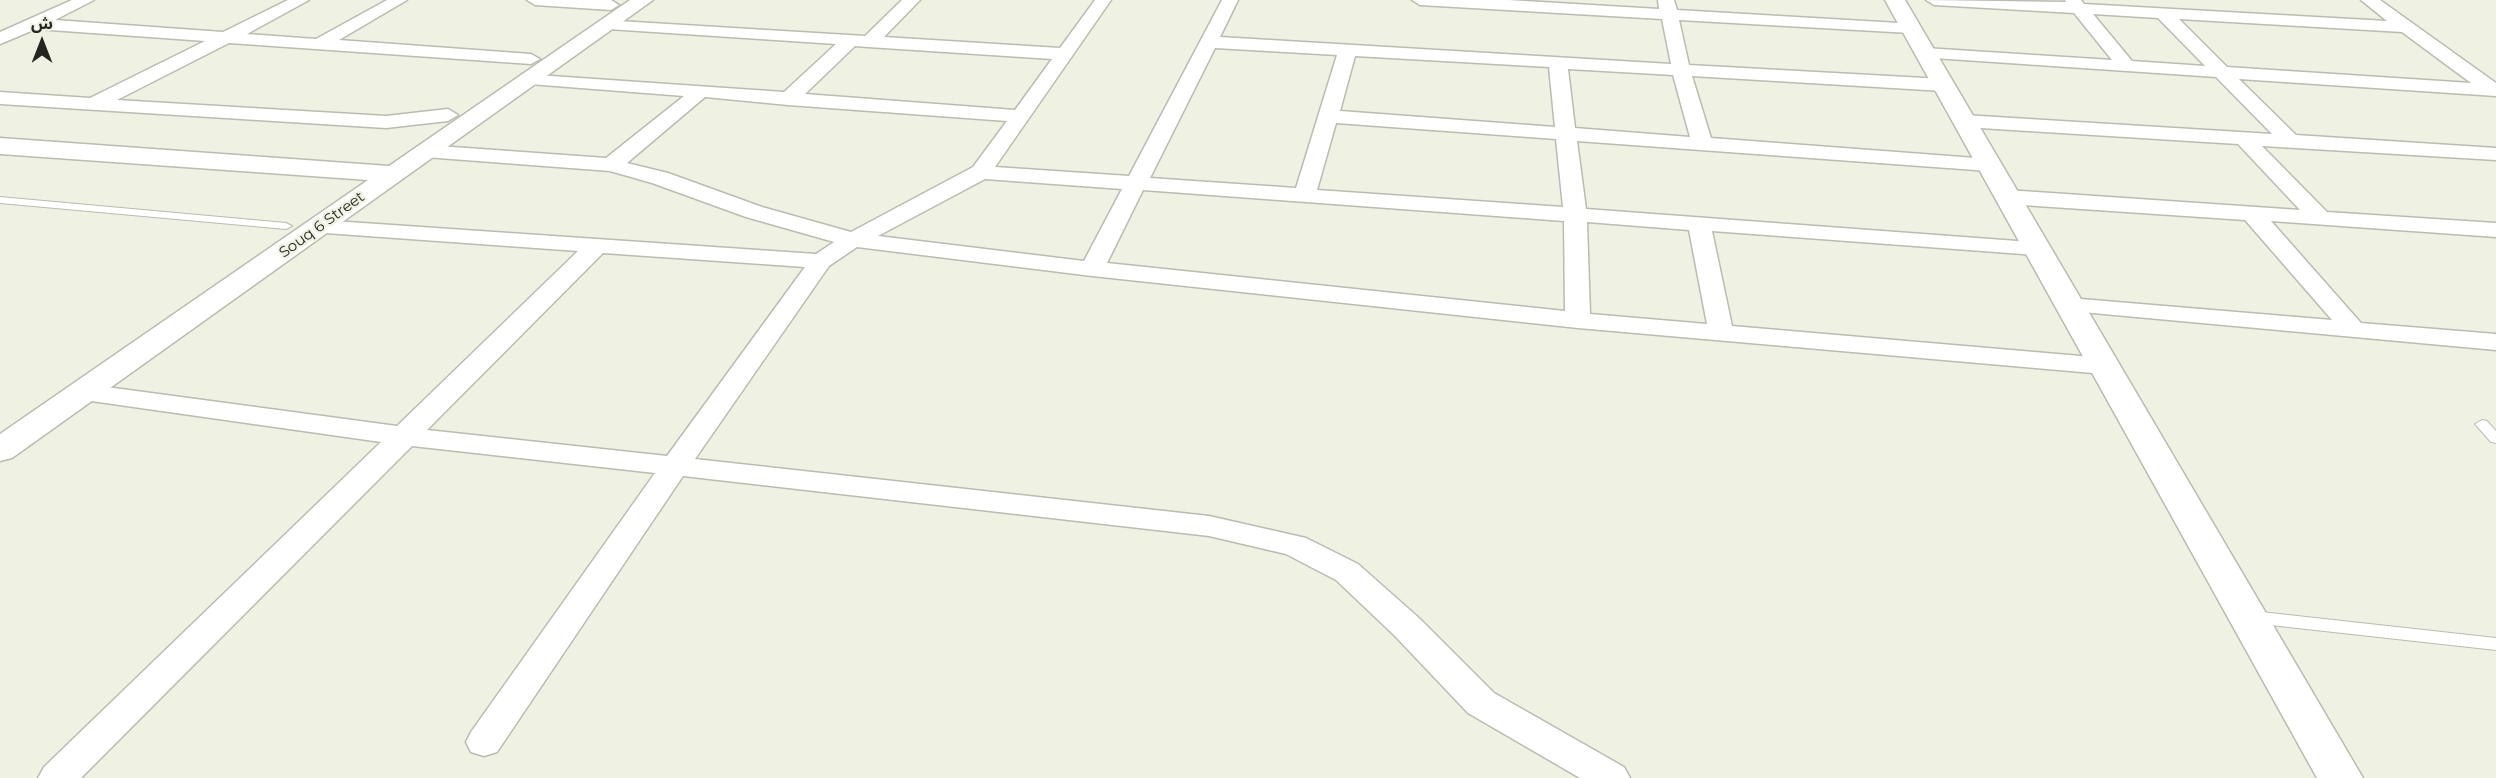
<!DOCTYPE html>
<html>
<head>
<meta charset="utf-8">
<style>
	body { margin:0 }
	#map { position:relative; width:2496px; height:778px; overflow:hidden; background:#eff2e3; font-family:Montserrat,"Noto Sans Arabic",sans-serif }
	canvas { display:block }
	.north { position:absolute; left:12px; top:12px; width:60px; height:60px; -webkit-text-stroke:4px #eff2e3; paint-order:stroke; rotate:0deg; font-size:16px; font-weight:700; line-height:24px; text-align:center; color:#242520 }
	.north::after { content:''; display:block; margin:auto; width:21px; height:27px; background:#242520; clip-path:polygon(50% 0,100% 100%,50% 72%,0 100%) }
</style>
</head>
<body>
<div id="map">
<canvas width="2496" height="778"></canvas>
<div class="north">ش</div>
</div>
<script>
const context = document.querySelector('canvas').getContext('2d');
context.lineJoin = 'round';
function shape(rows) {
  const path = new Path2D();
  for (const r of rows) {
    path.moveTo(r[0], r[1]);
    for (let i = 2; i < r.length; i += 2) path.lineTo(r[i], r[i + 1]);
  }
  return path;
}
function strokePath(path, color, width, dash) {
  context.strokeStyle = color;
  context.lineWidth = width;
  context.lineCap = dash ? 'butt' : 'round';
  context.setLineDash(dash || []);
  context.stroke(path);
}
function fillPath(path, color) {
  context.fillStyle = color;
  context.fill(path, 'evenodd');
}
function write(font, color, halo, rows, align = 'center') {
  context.font = font + ' Montserrat,sans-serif';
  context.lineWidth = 4.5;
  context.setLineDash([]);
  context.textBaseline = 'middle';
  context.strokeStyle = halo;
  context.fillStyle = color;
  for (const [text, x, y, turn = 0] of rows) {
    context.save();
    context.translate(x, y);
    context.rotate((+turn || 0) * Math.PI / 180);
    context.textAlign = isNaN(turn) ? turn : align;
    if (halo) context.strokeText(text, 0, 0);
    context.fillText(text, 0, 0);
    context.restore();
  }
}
const service = shape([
	[0,197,286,223,292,226,286,229,0,203,0,197],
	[2482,420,2487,421,2496,431,2496,443,2491,442,2475,424,2482,420],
	[2252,611,2496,638,2496,650,2252,623,2246,621,2244,617,2246,613,2252,611]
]);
const minor = shape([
	[72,0,94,0,55,20,223,32,288,0,309,0,247,34,316,39,387,0,407,0,339,40,531,54,540,59,531,64,229,43,117,100,386,116,448,109,458,115,448,121,386,128,0,104,0,92,90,98,205,41,36,29,0,44,0,32,72,0],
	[527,0,611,0,619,5,611,10,535,5,527,0],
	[902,0,920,0,884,37,1060,48,1095,0,1111,0,995,167,1129,176,1222,0,1238,0,1220,37,1671,64,1662,19,1420,5,1412,0,1508,0,1659,9,1658,0,1674,0,1677,10,1916,24,1919,28,1916,32,1910,33,1679,20,1689,65,1943,79,1952,85,1943,91,1692,76,1711,138,1989,159,1996,161,2000,165,1996,169,1989,171,1577,141,1586,209,2044,243,2048,248,2044,253,2036,255,1712,231,1732,326,2104,358,2113,360,2117,366,2113,372,2104,374,1578,328,1092,276,857,247,829,266,695,459,1209,516,1306,538,1358,564,1419,618,1494,693,1624,767,1630,778,1580,778,1468,713,1395,636,1336,580,1286,554,1209,536,683,476,497,752,484,756,471,752,466,742,471,732,655,473,412,446,81,778,38,778,44,767,381,442,84,400,74,398,70,392,74,386,84,384,397,426,578,251,311,232,308,227,311,222,319,220,816,254,834,242,746,217,652,183,610,171,425,157,418,155,415,151,418,147,425,145,606,158,684,96,529,84,520,78,522,74,784,92,836,44,608,29,599,24,602,20,865,36,902,0],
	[855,46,868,47,1052,59,1015,110,805,94,855,46],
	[1215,48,1337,55,1296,188,1150,178,1215,48],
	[1355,56,1549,67,1555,127,1340,111,1355,56],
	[1568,69,1673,75,1690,137,1575,128,1568,69],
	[705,97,788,105,1007,121,973,167,851,232,762,207,668,173,627,163,705,97],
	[1336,123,1556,139,1563,207,1317,190,1336,123],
	[985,179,1122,189,1084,261,878,236,985,179],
	[1143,190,1564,221,1565,311,1107,263,1143,190],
	[1587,222,1689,230,1707,324,1590,314,1587,222],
	[603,253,805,267,667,456,427,430,603,253],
	[1926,0,2066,2,2065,0,2081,0,2084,4,2387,21,2361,0,2380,0,2496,83,2496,96,2239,79,2296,135,2496,148,2496,160,2262,146,2327,212,2496,223,2496,237,2271,221,2361,323,2496,334,2496,350,2060,310,2057,305,2060,300,2069,298,2332,320,2245,220,2007,204,1999,202,1996,197,1999,192,2007,190,2300,210,2238,144,1964,127,1957,125,1954,121,1957,117,1964,115,2272,134,2216,77,1919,57,1916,53,1919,49,1925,48,2112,60,2074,13,1934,5,1926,0],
	[2093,14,2158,18,2205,66,2132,61,2093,14],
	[2179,19,2402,32,2471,83,2227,67,2179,19]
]);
const tertiary = shape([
	[630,0,653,0,12,458,0,461,0,434,368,180,0,154,0,138,389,166,630,0],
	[1885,0,1905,0,2363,778,2317,778,1885,0]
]);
strokePath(service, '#b9bcae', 2);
strokePath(minor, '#b9bcae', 3);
strokePath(tertiary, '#b9bcae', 3);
fillPath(service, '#fff');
fillPath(minor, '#fff');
fillPath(tertiary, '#fff');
write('15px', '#242520', '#eff2e3', [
	["Souq 6 Street",322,225,-36]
]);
</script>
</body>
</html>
